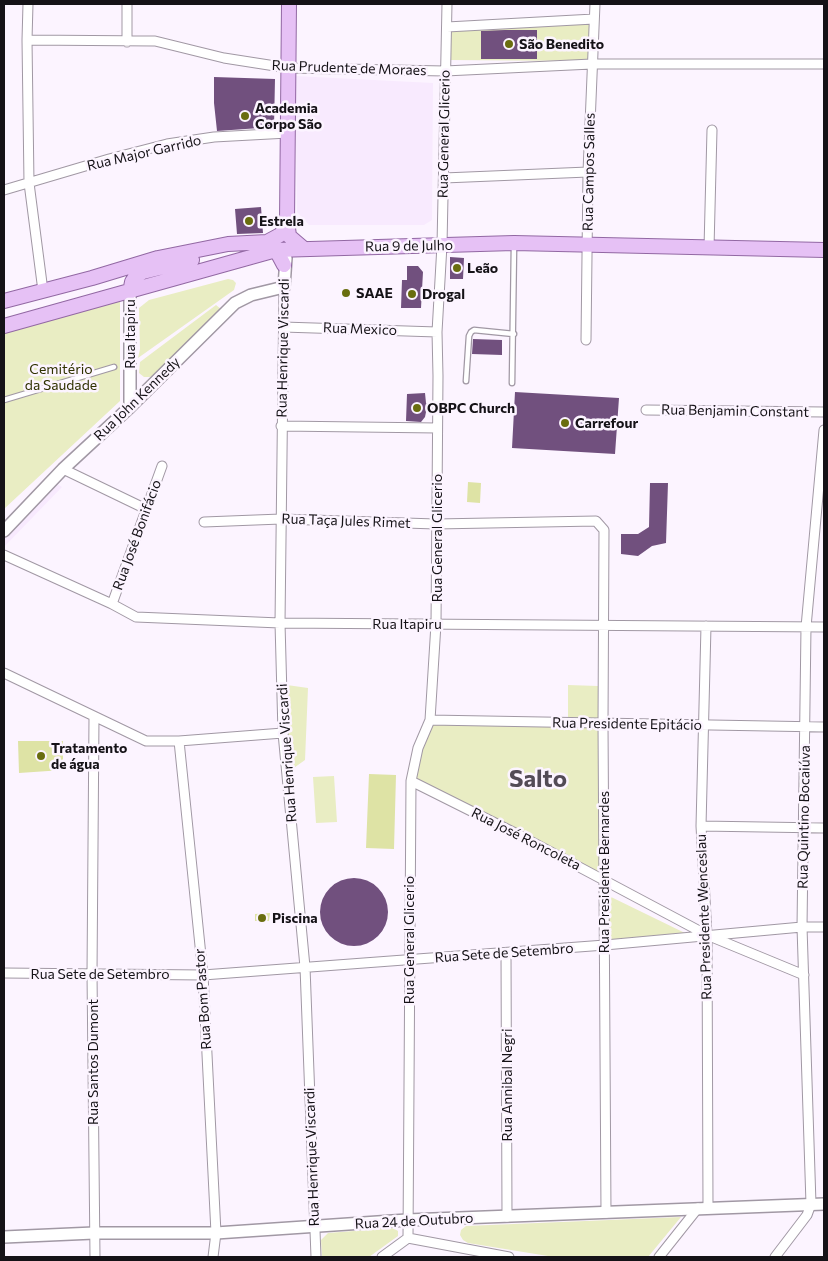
<!DOCTYPE html>
<html>
<head>
<meta charset="utf-8">
<style>
	body { margin:0 }
	#map { position:relative; width:828px; height:1261px; overflow:hidden; background:#fcf4ff; font-family:Commissioner,sans-serif }
	canvas { display:block }
	.frame { position:absolute; inset:0; border:5px solid #151217; pointer-events:none }
</style>
</head>
<body>
<div id="map">
<canvas width="828" height="1261"></canvas>
<div class="frame"></div>
</div>
<script>
const context = document.querySelector('canvas').getContext('2d');
context.lineJoin = 'round';
function fillPath(path, color) {
  context.fillStyle = color;
  context.fill(path, 'evenodd');
}
function shape(rows) {
  const path = new Path2D();
  for (const r of rows) {
    if (r.length === 3) {
      path.moveTo(r[0] + r[2], r[1]);
      path.arc(r[0], r[1], r[2], 0, 2 * Math.PI);
      continue;
    }
    path.moveTo(r[0], r[1]);
    for (let i = 2; i < r.length; i += 2) path.lineTo(r[i], r[i + 1]);
  }
  return path;
}
function strokePath(path, color, width, dash) {
  context.strokeStyle = color;
  context.lineWidth = width;
  context.lineCap = dash ? 'butt' : 'round';
  context.setLineDash(dash || []);
  context.stroke(path);
}
function write(font, color, halo, rows, align = 'center') {
  context.font = font + ' Commissioner,sans-serif';
  context.lineWidth = 5;
  context.setLineDash([]);
  context.textBaseline = 'middle';
  context.strokeStyle = halo;
  context.fillStyle = color;
  for (const [text, x, y, turn = 0] of rows) {
    context.save();
    context.translate(x, y);
    context.rotate((+turn || 0) * Math.PI / 180);
    context.textAlign = isNaN(turn) ? turn : align;
    if (halo) context.strokeText(text, 0, 0);
    context.fillText(text, 0, 0);
    context.restore();
  }
}
fillPath(shape([
	[295,76,433,83,432,220,424,225,309,225,297,212],
	[49,479,62,487,4,547,4,525]
]), '#f8eafe');
fillPath(shape([
	[590,24,589,61,447,60,447,27],
	[228,279,233,280,236,283,234,290,138,358,140,349,139,308,149,300],
	[120,301,120,401,4,509,4,333],
	[216,305,221,309,157,373,150,377,144,377,139,373,140,362],
	[287,685,308,688,305,760,291,770,286,726],
	[568,685,598,686,598,719,568,719],
	[431,720,602,724,604,878,412,778],
	[334,776,337,822,316,823,313,777],
	[609,896,687,934,608,942],
	[681,1217,648,1257,554,1257,468,1243,463,1240,460,1235,461,1230,466,1226],
	[393,1228,398,1231,398,1236,369,1257,322,1257,321,1240,328,1233]
]), '#e9edc3');
fillPath(shape([
	[468,482,481,483,480,503,467,502],
	[18,741,63,741,63,770,19,773],
	[369,774,396,775,394,849,366,848],
	[270,913,269,921,255,921,255,914]
]), '#dee3a5');
fillPath(shape([
	[505,30,537,30,537,59,481,59,481,31],
	[214,77,275,79,274,127,217,131,214,103],
	[261,207,263,233,237,234,235,209],
	[450,257,464,258,463,279,450,279],
	[407,266,418,266,423,272,421,308,401,308,402,280,407,280],
	[473,339,502,340,502,355,472,354],
	[515,392,619,398,615,454,512,448],
	[425,393,426,403,428,405,428,412,426,412,425,417,421,422,406,421,407,394],
	[650,483,668,483,666,543,652,546,638,556,621,554,621,534,638,534,649,527],
	[354,912,34]
]), '#71507e');
const lane = shape([
	[466,381,469,336,471,332,474,330,514,334],
	[512,383,514,245],
	[4,400,114,367]
]);
const street = shape([
	[28,4,27,40,29,183,43,291],
	[447,27,594,19],
	[27,40,155,41,224,58,288,68,445,71,592,64,824,64],
	[127,42,127,4],
	[444,178,588,172],
	[4,190,109,159,167,144,214,137,288,133],
	[709,248,712,130],
	[284,287,280,623,283,733,305,967,316,1257],
	[283,327,437,332],
	[586,340,588,172,595,4],
	[646,410,824,412],
	[281,426,437,428],
	[63,469,146,509],
	[204,522,281,519,436,524,596,521,604,530,603,723,606,1213],
	[4,555,112,604,136,617,280,623,824,627],
	[112,604,162,466],
	[706,626,701,826,707,935,708,1207],
	[4,673,146,741,179,741,283,733],
	[94,717,92,973,95,1257],
	[430,720,824,727],
	[179,741,203,975,216,1233,213,1257],
	[411,781,519,835,707,935,804,975],
	[701,826,824,828],
	[506,953,507,1217],
	[4,973,203,975,605,945,802,927,824,927],
	[408,1238,509,1257],
	[382,1257,408,1238,411,781,418,748,430,720,436,624,438,376,437,332,442,245,447,4],
	[659,1257,698,1208],
	[775,1257,807,1215,811,1204,802,927,806,627,824,430]
]);
const secondary = shape([
	[130,292,130,407],
	[4,531,63,469,130,407,235,303,251,295,284,287,286,258],
	[4,1237,94,1233,216,1233,407,1220,824,1204]
]);
const primary = shape([
	[289,4,287,220,289,236,303,248],
	[271,245,276,250,284,265],
	[130,292,132,282,136,276,143,272,192,260],
	[4,301,92,278,158,258,228,244,267,242,280,235,284,230,287,220],
	[4,326,276,250,514,243,824,250]
]);
strokePath(lane, '#a198a4', 7);
strokePath(street, '#a198a4', 11);
strokePath(secondary, '#a198a4', 14);
strokePath(primary, '#9268a3', 16);
strokePath(lane, '#fff', 4.5);
strokePath(street, '#fff', 9);
strokePath(secondary, '#fff', 11);
strokePath(primary, '#e6c1f5', 14);
for (const [x, y, r, color] of [
	[509,44,5,"#696d0f"],
	[245,116,5,"#696d0f"],
	[249,221,5,"#696d0f"],
	[457,268,5,"#696d0f"],
	[346,293,5,"#696d0f"],
	[412,294,5,"#696d0f"],
	[417,408,5,"#696d0f"],
	[565,423,5,"#696d0f"],
	[41,756,5,"#696d0f"],
	[262,918,5,"#696d0f"]
]) {
  const dot = new Path2D();
  dot.arc(x, y, r, 0, 2 * Math.PI);
  context.fillStyle = color;
  context.fill(dot);
  strokePath(dot, '#fcf4ff', 2);
}
write('bold 14px', '#151217', '#fcf4ff', [
	["São Benedito",519,44],
	["Academia",255,108],
	["Corpo São",255,124],
	["Estrela",259,221],
	["Leão",467,268],
	["SAAE",356,293],
	["Drogal",422,294],
	["OBPC Church",427,408],
	["Carrefour",575,423],
	["Tratamento",51,748],
	["de água",51,764],
	["Piscina",272,918]
], 'left');
write('14px', '#151217', '#fcf4ff', [
	["Rua Prudente de Moraes",349,68,2],
	["Rua General Glicerio",444,134,-89],
	["Rua Major Garrido",144,153,-13],
	["Rua Campos Salles",589,172,-89],
	["Rua 9 de Julho",409,246,-1],
	["Rua Mexico",360,329,2],
	["Rua Itapiru",130,334,-90],
	["Rua Henrique Viscardi",283,348,-89],
	["Rua John Kennedy",137,399,-44],
	["Rua Benjamin Constant",735,411,1],
	["Rua Taça Jules Rimet",346,521,2],
	["Rua José Bonifácio",137,535,-70],
	["Rua General Glicerio",437,538,-90],
	["Rua Itapiru",407,624],
	["Rua Presidente Epitácio",627,724,1],
	["Rua Henrique Viscardi",287,753,-94],
	["Rua Quintino Bocaiúva",804,817,-89],
	["Rua José Roncoleta",526,839,27],
	["Rua Presidente Bernardes",604,872,-90],
	["Rua Presidente Wenceslau",704,917,-92],
	["Rua General Glicerio",409,940,-90],
	["Rua Sete de Setembro",504,953,-4],
	["Rua Sete de Setembro",100,974],
	["Rua Bom Pastor",203,999,-94],
	["Rua Santos Dumont",93,1062,-90],
	["Rua Annibal Negri",507,1085,-90],
	["Rua Henrique Viscardi",312,1157,-92],
	["Rua 24 de Outubro",414,1221,-3]
]);
write('14px', '#2f3100', '#fcf4ff', [
	["Cemitério",61,369],
	["da Saudade",61,385]
]);
write('bold 24px', '#534b56', '#fcf4ff', [
	["Salto",538,779]
]);
</script>
</body>
</html>
